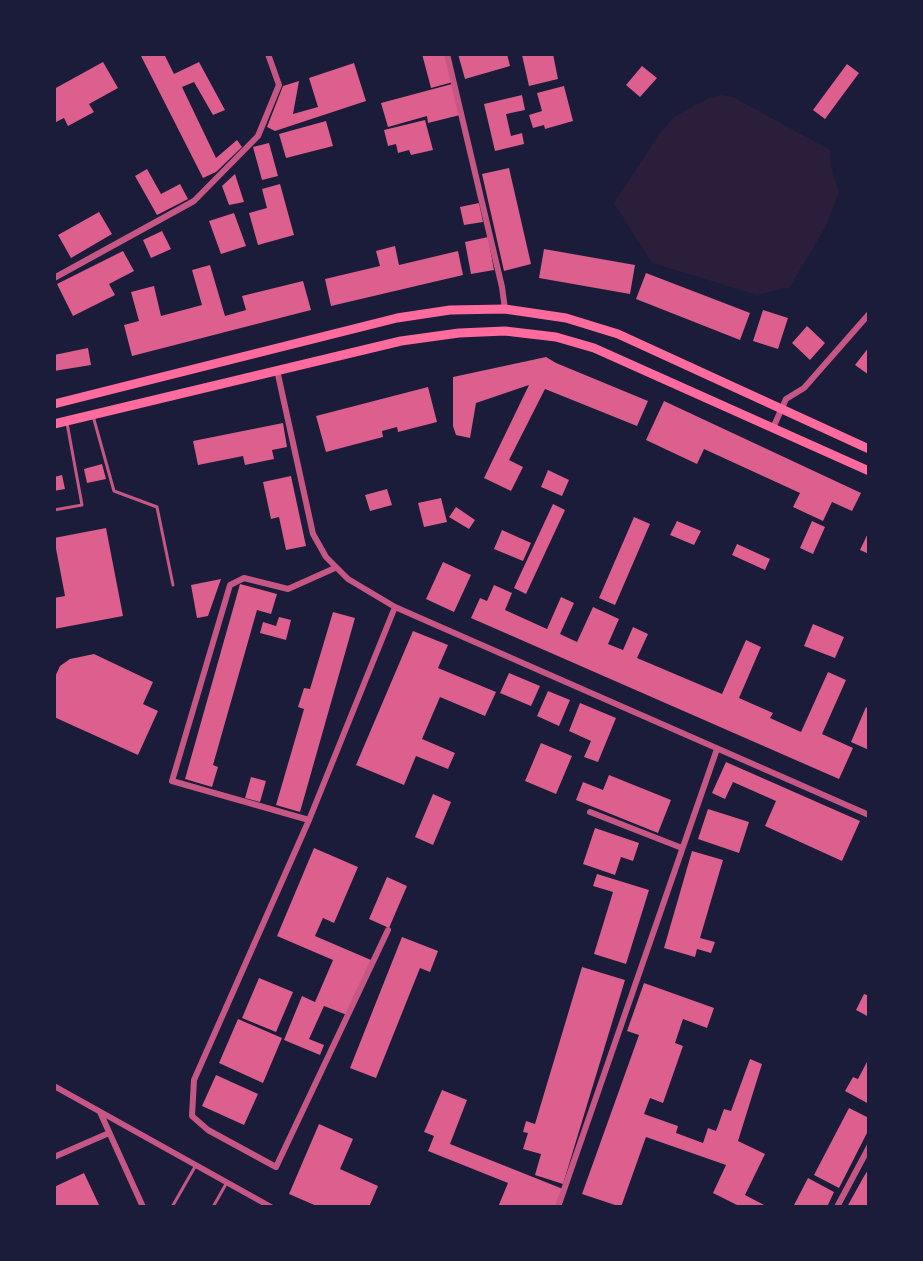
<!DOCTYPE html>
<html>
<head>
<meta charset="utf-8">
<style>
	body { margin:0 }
	#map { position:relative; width:923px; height:1261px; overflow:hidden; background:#1b1b3a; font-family:Overpass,sans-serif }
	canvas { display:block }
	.frame { position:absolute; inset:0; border:56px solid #1b1b3a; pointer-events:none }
</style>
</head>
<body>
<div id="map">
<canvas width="923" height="1261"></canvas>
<div class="frame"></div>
</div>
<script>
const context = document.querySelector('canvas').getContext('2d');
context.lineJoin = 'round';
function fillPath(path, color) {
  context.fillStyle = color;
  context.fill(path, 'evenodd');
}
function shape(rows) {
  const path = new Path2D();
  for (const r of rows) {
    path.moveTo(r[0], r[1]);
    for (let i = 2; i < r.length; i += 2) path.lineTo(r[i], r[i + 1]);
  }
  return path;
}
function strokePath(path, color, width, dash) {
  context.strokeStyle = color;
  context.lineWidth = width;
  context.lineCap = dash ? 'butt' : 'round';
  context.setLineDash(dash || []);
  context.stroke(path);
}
fillPath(shape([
	[723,95,735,98,830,150,831,167,839,192,826,226,790,287,757,295,652,263,614,203,659,134,674,117,710,97]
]), '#2a1e3b');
fillPath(shape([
	[140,54,164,54,174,74,199,62,225,110,213,115,194,82,182,87,216,158,237,140,242,147,216,172,203,178],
	[422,54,445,54,453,82,431,88],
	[458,54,507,54,510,66,465,79],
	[526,54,553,54,558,79,529,86,522,55],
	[103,62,118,88,89,104,94,112,68,126,64,118,54,123,54,89],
	[354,63,366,101,275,131,267,127,283,86,299,81,293,114,318,107,309,78],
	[847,64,859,73,825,119,813,110],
	[642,66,657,78,640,97,626,85],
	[452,84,460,115,428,123,427,116,388,127,381,103],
	[564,86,573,121,545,129,544,125,533,128,529,115,542,111,537,93],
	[522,95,525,110,506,114,511,136,522,133,524,144,495,151,484,104],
	[425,120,433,150,411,155,409,150,398,153,396,144,388,146,384,130],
	[326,121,333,146,286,158,279,134],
	[269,143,278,176,262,180,253,147],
	[509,168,531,264,504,271,482,174],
	[147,169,161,194,180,184,188,199,157,215,135,176],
	[235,174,244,202,229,205,222,186],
	[280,184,294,235,258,245,249,213,267,208,262,189],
	[479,203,483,222,464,225,460,207],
	[99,212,112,234,71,258,58,235],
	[234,213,246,246,221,254,209,221],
	[162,231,171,249,151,258,143,240],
	[488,237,494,270,471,274,465,242],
	[395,246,399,265,458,251,463,275,331,306,325,279,380,266,376,251],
	[544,249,635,265,630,294,539,278],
	[123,251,134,271,109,284,115,295,73,316,57,284],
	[210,265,225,316,246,310,242,296,303,281,311,310,132,356,124,325,139,321,131,292,154,286,161,316,202,305,192,270],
	[646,273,750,313,740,340,636,299],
	[763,310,788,318,778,349,753,341],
	[807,326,825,343,810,360,792,343],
	[869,347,869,375,855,365],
	[88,348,91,365,54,371,54,355],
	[546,357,556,363,648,401,637,426,545,389,509,460,523,467,511,491,484,478,529,385,476,403,470,438,456,435,453,426,453,377],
	[428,387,437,422,398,432,397,427,382,431,383,437,326,452,316,416],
	[664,401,861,493,852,511,832,502,823,521,793,507,800,493,704,449,697,464,646,440],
	[283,423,287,447,272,450,274,459,245,465,243,456,198,465,193,441],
	[102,464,106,479,87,483,84,469],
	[548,470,569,480,562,496,541,487],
	[62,475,65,489,54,491,54,477],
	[291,476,306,546,286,550,279,517,271,519,263,482],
	[387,489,392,505,370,511,365,495],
	[441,498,447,522,424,527,418,503],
	[553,504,565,510,526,594,514,588],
	[456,507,475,520,469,529,449,517],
	[634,517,650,524,615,605,599,598],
	[677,521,701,531,694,545,670,535],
	[812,521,825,527,813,554,800,548],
	[106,528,123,616,54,629,54,598,65,596,54,538],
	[502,530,531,543,523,561,494,549],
	[869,531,869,554,860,550],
	[737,544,770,559,765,570,732,555],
	[443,562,471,575,454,612,426,599],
	[221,579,208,616,197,618,191,585],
	[240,584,277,594,271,614,257,610,213,765,218,767,212,787,185,779],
	[494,585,512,593,505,610,547,629,561,597,574,603,560,634,577,642,593,607,619,619,608,644,623,650,633,627,648,634,637,658,722,694,746,640,761,647,739,698,773,713,770,718,801,732,828,672,846,680,822,734,853,748,839,779,471,618,480,598,487,601],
	[333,612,355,618,300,812,276,805,304,709,298,707,304,688,310,689],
	[279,617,291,620,286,640,260,633,263,622,276,626],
	[813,624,844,637,835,658,804,646],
	[413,631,448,645,438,668,496,692,485,716,440,697,422,739,455,753,448,769,416,756,404,785,356,765],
	[94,654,153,682,143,704,158,711,138,755,54,717,54,679,60,666,70,659],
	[509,673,540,686,531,706,500,693],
	[548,691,570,700,559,726,537,716],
	[580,703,616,718,598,762,584,757,591,741,569,731],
	[866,707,869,709,869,750,851,742],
	[541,743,572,756,556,794,525,781],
	[726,762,860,821,842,861,765,826,776,801,733,782,725,799,712,793],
	[609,775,671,800,658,833,576,800,583,782,603,790],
	[251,777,266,781,260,802,245,798],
	[433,794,451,802,433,845,415,837],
	[708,809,749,822,739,853,698,839],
	[595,828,639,843,633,861,621,857,615,875,583,864],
	[314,848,358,867,334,923,323,918,315,936,371,960,347,1015,324,1006,309,1039,324,1045,320,1055,284,1040,302,996,315,1002,333,960,277,936],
	[692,851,723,860,700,938,715,942,711,953,697,949,695,957,664,948],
	[597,874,649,890,626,964,594,954,613,892,593,886],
	[387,877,407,886,389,928,369,919],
	[402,937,438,951,430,972,420,968,376,1078,350,1068],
	[582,967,625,980,563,1184,535,1175,541,1154,523,1149,528,1133,523,1132,526,1121,535,1124],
	[259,978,293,992,276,1032,242,1018],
	[644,983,714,1008,707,1028,683,1019,675,1043,683,1046,663,1103,650,1098,644,1114,678,1126,676,1133,703,1143,708,1128,716,1131,724,1109,731,1111,750,1059,762,1064,738,1141,765,1154,745,1195,768,1207,741,1207,713,1193,726,1165,646,1137,621,1207,582,1194,639,1035,627,1031],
	[869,992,869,1017,856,1010,864,994,867,995],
	[238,1019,282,1038,263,1083,219,1063],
	[869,1058,869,1104,845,1091,853,1077,858,1079],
	[216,1075,258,1094,244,1125,202,1106],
	[442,1090,467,1100,450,1144,563,1189,556,1207,498,1207,508,1183,428,1151,434,1136,424,1132],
	[849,1108,869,1118,869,1129,839,1188,814,1175],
	[319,1124,353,1139,340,1169,378,1186,369,1207,319,1207,289,1194],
	[869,1168,869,1207,847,1207,863,1178],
	[84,1173,100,1207,54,1207,54,1187],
	[808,1178,834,1192,827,1207,793,1207]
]), '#dd5f8e');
strokePath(shape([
	[93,416,114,491,157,507,173,585],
	[54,510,82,505,67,423],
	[172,1207,196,1165],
	[213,1207,226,1184]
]), '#c65784', 3);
strokePath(shape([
	[447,54,502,287,505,309],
	[54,278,194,201,258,136,279,85,268,54],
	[277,370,313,534,326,557,348,579,395,607,869,815],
	[773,428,786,399,804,388,869,314],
	[590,812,682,848],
	[309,820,172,781,230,585,244,578,288,589,335,568],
	[388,930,276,1167,208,1130,192,1116,194,1080,309,820,395,607],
	[54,1086,271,1207],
	[100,1112,143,1207],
	[54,1157,109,1133],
	[558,1207,717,749],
	[837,1207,869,1147]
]), '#c65784', 6);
strokePath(shape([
	[54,404,397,318,450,310,505,309,566,318,618,334,869,449],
	[54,424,401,341,459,333,505,331,556,337,594,348,869,471]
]), '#ff6b9d', 9);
</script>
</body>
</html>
